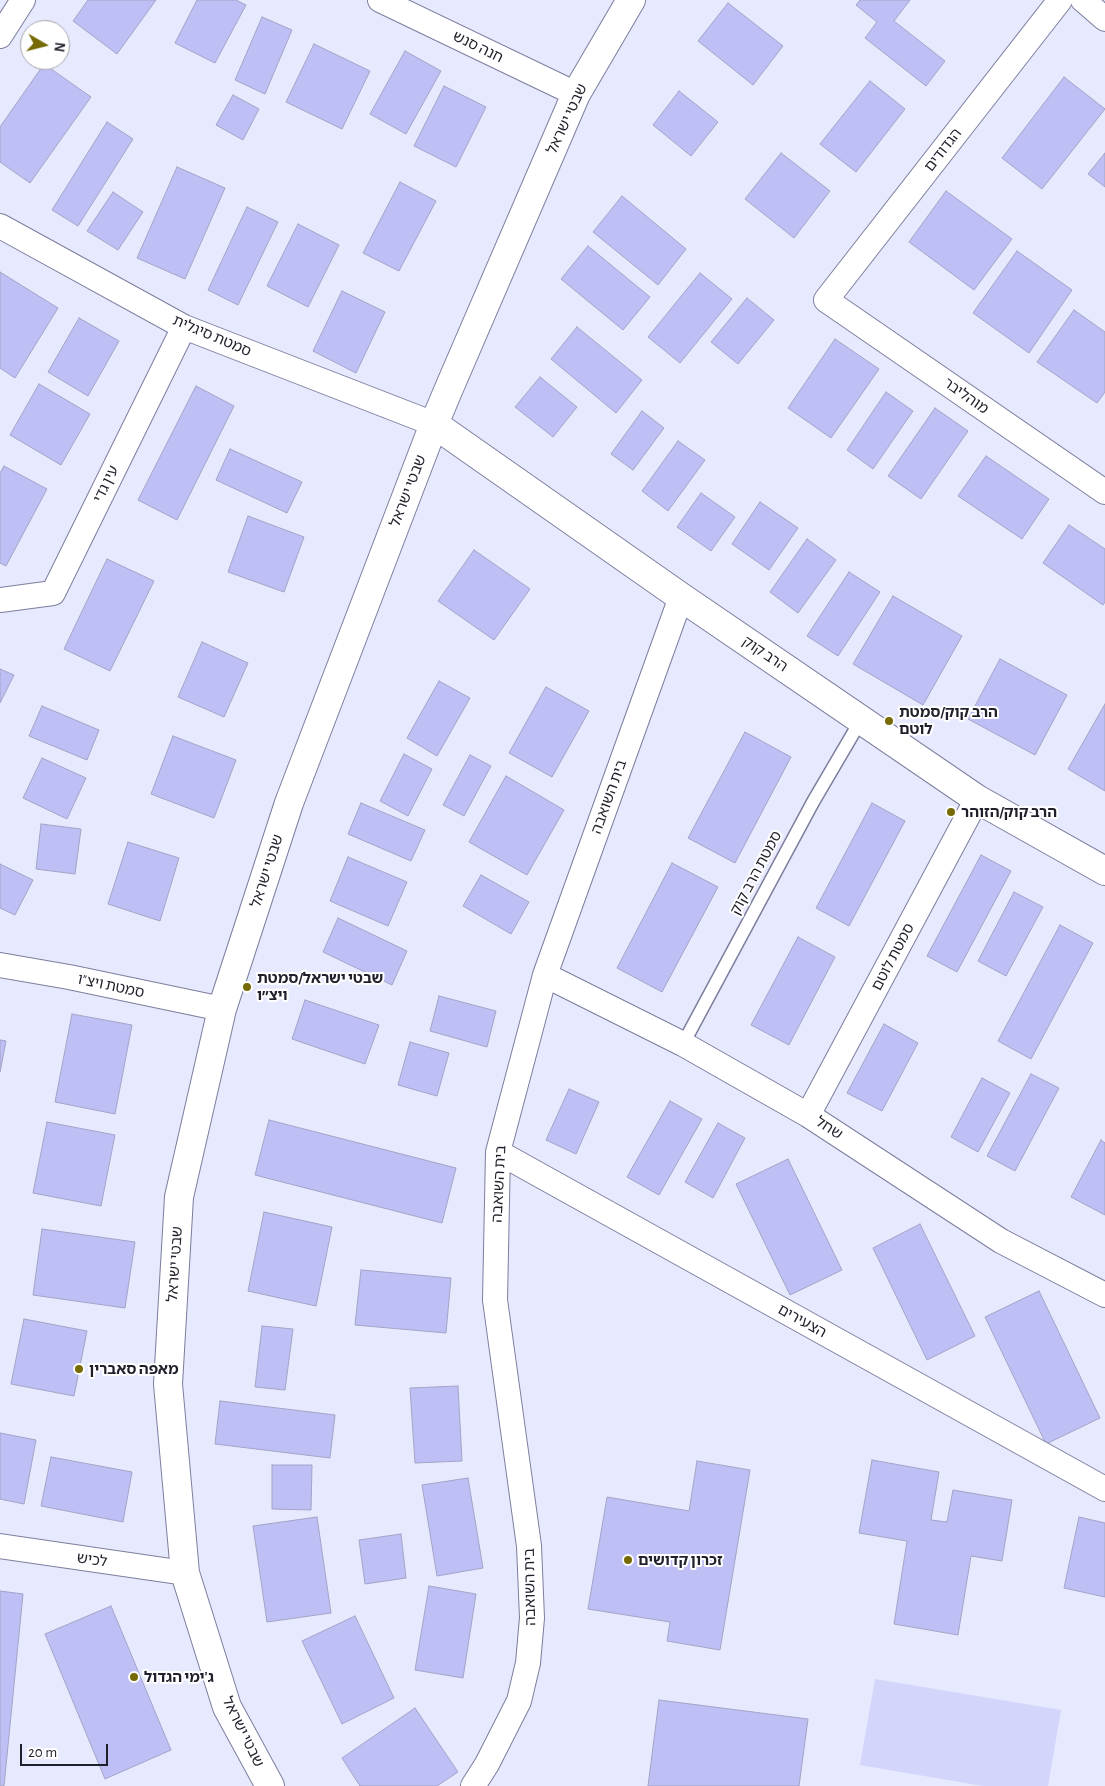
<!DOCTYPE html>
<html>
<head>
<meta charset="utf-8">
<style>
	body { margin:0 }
	#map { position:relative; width:1105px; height:1786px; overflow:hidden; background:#e7e9fe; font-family:"Alegreya Sans",sans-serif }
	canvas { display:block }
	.north { position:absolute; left:20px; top:20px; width:50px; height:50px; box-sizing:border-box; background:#fff; border:1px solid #a5a6ab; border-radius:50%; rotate:98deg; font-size:14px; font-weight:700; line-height:20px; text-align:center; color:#1f202c }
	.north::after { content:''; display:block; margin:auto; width:18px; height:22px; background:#756a03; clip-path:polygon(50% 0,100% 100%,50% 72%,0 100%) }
	.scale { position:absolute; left:20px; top:1744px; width:88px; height:22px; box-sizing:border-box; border:2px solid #1f202c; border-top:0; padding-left:6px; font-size:15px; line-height:18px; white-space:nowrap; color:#1f202c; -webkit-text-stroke:4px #fff; paint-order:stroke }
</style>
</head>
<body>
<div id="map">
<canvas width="1105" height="1786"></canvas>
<div class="north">N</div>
<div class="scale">20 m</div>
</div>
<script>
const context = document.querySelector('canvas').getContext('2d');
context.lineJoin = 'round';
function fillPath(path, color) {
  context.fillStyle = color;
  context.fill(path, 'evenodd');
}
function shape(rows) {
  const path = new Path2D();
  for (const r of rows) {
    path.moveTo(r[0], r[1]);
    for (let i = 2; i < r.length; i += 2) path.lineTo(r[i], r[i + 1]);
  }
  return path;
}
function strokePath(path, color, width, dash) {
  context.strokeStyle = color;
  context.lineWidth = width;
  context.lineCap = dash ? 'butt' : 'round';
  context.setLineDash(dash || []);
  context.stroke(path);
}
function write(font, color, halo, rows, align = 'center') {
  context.font = font + ' "Alegreya Sans","Noto Sans Hebrew",sans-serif';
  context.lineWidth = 4;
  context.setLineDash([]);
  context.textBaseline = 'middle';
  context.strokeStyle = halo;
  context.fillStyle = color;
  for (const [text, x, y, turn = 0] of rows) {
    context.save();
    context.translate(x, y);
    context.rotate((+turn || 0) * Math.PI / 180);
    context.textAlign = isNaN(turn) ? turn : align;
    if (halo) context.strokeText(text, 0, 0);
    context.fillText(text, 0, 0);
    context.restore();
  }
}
fillPath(shape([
	[875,1679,1061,1710,1048,1786,983,1786,860,1765]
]), '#d3d5fa');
const building = shape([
	[88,0,156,0,117,54,73,21,88,0],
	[197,0,236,0,246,5,215,63,175,43,197,0],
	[860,0,910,0,894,21,945,61,926,86,865,38,877,22,856,5,860,0],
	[728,3,783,46,753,85,698,41,728,3],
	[262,17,292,30,265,94,235,80,262,17],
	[314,44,370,71,342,129,286,102,314,44],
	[405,51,441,71,406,134,370,114,405,51],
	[44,64,91,97,30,183,0,162,0,127,44,64],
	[1064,77,1105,109,1042,189,1002,158,1064,77],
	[870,81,905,109,856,172,820,144,870,81],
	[444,86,486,107,456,167,414,146,444,86],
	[679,91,718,122,691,156,653,125,679,91],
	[233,95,259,109,243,140,216,125,233,95],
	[107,122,133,139,78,226,52,210,107,122],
	[781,153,830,191,794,238,745,199,781,153],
	[1105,153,1105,187,1088,174,1105,153],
	[177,167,225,188,185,279,137,258,177,167],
	[400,182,436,201,399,271,363,253,400,182],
	[946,191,1012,239,974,290,909,242,946,191],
	[113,192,143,212,118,250,87,231,113,192],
	[622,196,686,249,658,285,593,232,622,196],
	[247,207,278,222,238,305,208,290,247,207],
	[298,224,339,245,308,307,267,286,298,224],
	[588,246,650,297,623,330,561,279,588,246],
	[1017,251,1072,290,1029,353,973,313,1017,251],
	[0,272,58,308,15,378,0,368,0,272],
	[700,273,732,299,680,363,648,337,700,273],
	[342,291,385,312,356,373,313,351,342,291],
	[747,298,774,320,738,364,711,342,747,298],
	[1074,310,1105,332,1105,392,1097,403,1037,362,1074,310],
	[79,318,119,341,88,396,48,372,79,318],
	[577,327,642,380,616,413,551,359,577,327],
	[835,339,879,369,831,438,788,408,835,339],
	[540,377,577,407,553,437,515,407,540,377],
	[39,384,90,414,61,465,10,435,39,384],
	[196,386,234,406,177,520,138,500,196,386],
	[886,392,913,411,873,469,847,450,886,392],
	[935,408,968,431,921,499,888,476,935,408],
	[642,411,664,428,633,470,611,454,642,411],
	[678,441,705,460,668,511,642,491,678,441],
	[230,449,302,482,287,513,216,480,230,449],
	[986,456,1049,499,1022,539,958,496,986,456],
	[4,466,47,489,6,566,0,563,0,473,4,466],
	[701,493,735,517,711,551,677,527,701,493],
	[760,502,798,528,769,570,732,544,760,502],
	[248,516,304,537,284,592,228,572,248,516],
	[1069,525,1105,549,1105,602,1103,605,1043,563,1069,525],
	[807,539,836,560,798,613,770,592,807,539],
	[474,550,530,589,494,640,438,601,474,550],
	[107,559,154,581,110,671,64,649,107,559],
	[849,572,880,592,838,656,807,636,849,572],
	[893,596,962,636,923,705,853,664,893,596],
	[202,642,248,663,224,717,178,697,202,642],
	[1000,659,1067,695,1035,755,968,719,1000,659],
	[0,669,14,675,0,703,0,669],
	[439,681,470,698,437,756,407,738,439,681],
	[546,687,589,711,552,777,509,753,546,687],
	[1105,704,1105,791,1068,769,1105,704],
	[42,706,99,730,87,760,29,736,42,706],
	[745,732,791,757,735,863,688,838,745,732],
	[173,736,236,760,214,818,151,794,173,736],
	[404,754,432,769,408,816,380,801,404,754],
	[470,755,491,766,464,816,443,805,470,755],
	[42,758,86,778,67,819,23,798,42,758],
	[506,776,564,810,527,875,469,842,506,776],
	[361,803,425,830,411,861,348,834,361,803],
	[872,803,905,821,849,926,816,908,872,803],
	[41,824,81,829,75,874,36,869,41,824],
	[128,842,179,858,160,921,108,904,128,842],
	[981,855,1011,871,957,972,927,956,981,855],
	[348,857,407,882,388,926,330,901,348,857],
	[672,863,718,887,662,992,617,968,672,863],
	[0,864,33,880,15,915,0,908,0,864],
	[481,875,529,902,511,934,463,906,481,875],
	[1014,892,1043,907,1006,976,978,961,1014,892],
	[338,918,407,951,392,985,323,952,338,918],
	[1060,925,1093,943,1031,1059,998,1041,1060,925],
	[798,937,835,957,789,1045,751,1025,798,937],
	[439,996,496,1011,487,1047,430,1031,439,996],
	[305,1000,379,1025,365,1064,292,1039,305,1000],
	[72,1014,132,1025,115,1114,55,1102,72,1014],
	[884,1024,918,1043,882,1111,847,1093,884,1024],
	[0,1040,6,1041,0,1072,0,1040],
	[410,1042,449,1053,437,1096,398,1085,410,1042],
	[1031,1074,1059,1088,1015,1171,987,1156,1031,1074],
	[982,1078,1010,1093,978,1152,951,1137,982,1078],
	[569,1089,599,1102,576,1154,546,1140,569,1089],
	[670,1101,702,1119,659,1195,627,1177,670,1101],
	[269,1120,456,1168,442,1223,255,1175,269,1120],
	[47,1122,115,1135,101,1206,33,1193,47,1122],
	[718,1123,745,1138,713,1198,685,1182,718,1123],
	[1101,1140,1105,1143,1105,1215,1071,1197,1101,1140],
	[788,1159,842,1270,790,1295,736,1184,788,1159],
	[264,1212,332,1227,316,1306,248,1291,264,1212],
	[920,1224,975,1336,927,1360,873,1248,920,1224],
	[42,1229,135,1242,125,1308,33,1295,42,1229],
	[361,1270,451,1278,446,1333,355,1325,361,1270],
	[1039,1291,1100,1418,1046,1444,985,1317,1039,1291],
	[24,1319,87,1331,74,1396,11,1384,24,1319],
	[262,1326,293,1329,285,1390,255,1387,262,1326],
	[458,1386,462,1461,415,1463,410,1388,458,1386],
	[220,1401,335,1415,330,1458,215,1444,220,1401],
	[0,1433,36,1440,24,1504,0,1499,0,1433],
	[51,1457,132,1472,123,1522,41,1506,51,1457],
	[872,1460,939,1472,931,1520,947,1522,953,1490,1012,1500,1002,1561,971,1556,958,1635,894,1624,907,1541,859,1533,872,1460],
	[697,1461,750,1470,720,1650,667,1641,670,1622,588,1609,607,1497,689,1511,697,1461],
	[272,1465,312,1465,311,1510,272,1509,272,1465],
	[468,1478,483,1568,437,1576,422,1485,468,1478],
	[317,1517,331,1613,267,1622,253,1526,317,1517],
	[1079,1517,1105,1523,1105,1597,1064,1588,1079,1517],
	[401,1534,406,1578,365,1584,359,1540,401,1534],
	[429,1586,476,1594,463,1678,415,1670,429,1586],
	[0,1591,23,1594,4,1786,0,1786,0,1591],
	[111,1606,171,1750,105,1779,45,1634,111,1606],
	[355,1616,394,1698,342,1724,302,1641,355,1616],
	[659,1700,808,1719,799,1786,648,1786,659,1700],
	[415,1708,458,1772,437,1786,360,1786,342,1758,415,1708]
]);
fillPath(building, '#bdbff5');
strokePath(building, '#a3a4c6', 1);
const lane = shape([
	[683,1044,813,802,861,720]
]);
const street = shape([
	[380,0,576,94],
	[1060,0,826,300,1105,492],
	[1083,0,1105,19],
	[0,36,23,0],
	[0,226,184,327,434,424],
	[0,600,53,593,184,327],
	[0,965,69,977,222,1009],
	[545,975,683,1044,808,1115,1001,1241,1105,1295],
	[808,1115,977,799],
	[498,1152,1105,1489],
	[0,1546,185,1573],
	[473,1786,487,1764,519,1701,528,1663,532,1618,529,1546,495,1300,498,1152,545,975,681,597]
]);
const secondary = shape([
	[434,424,681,597,977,799,1105,871],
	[270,1786,227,1707,185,1573,168,1384,179,1197,222,1009,289,803,434,424,450,386,576,94,631,0]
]);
strokePath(lane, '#7c7e9e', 15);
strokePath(street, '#7c7e9e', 26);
strokePath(secondary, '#7c7e9e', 30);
strokePath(lane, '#fff', 12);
strokePath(street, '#fff', 24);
strokePath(secondary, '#fff', 28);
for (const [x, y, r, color] of [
	[889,721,5,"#756a03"],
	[951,812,5,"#756a03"],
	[247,987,5,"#756a03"],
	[79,1369,5,"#756a03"],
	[628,1560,5,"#756a03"],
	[134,1677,5,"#756a03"]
]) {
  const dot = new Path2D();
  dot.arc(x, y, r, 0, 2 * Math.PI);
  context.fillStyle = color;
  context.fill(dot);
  strokePath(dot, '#fff', 2);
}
write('15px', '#1f202c', '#fff', [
	["חנה סנש",478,47,26],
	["שבטי ישראל",567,119,-65],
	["הגדודים",943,150,-52],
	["סמטת סיגלית",212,336,23],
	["מוהליבר",966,396,35],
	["עין גדי",106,484,-64],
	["שבטי ישראל",408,491,-69],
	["הרב קוק",765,654,34],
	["בית השואבה",609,797,-70],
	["שבטי ישראל",267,871,-72],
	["סמטת הרב קוק",756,873,-62],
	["סמטת לוטם",893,957,-62],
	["סמטת ויצ\"ו",111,986,12],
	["שחל",829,1128,33],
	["בית השואבה",499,1184,-87],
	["שבטי ישראל",175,1264,-86],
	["הצעירים",802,1321,29],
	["לכיש",92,1560,8],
	["בית השואבה",530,1587,-91],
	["שבטי ישראל",243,1732,64]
]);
write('bold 15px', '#1f202c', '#fff', [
	["הרב קוק/סמטת",899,712],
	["לוטם",899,729],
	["הרב קוק/הזוהר",961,812],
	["שבטי ישראל/סמטת",257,978],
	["ויצ״ו",257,995],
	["מאפה סאברין",89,1369],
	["זכרון קדושים",638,1560],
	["ג'ימי הגדול",144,1677]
], 'left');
</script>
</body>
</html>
